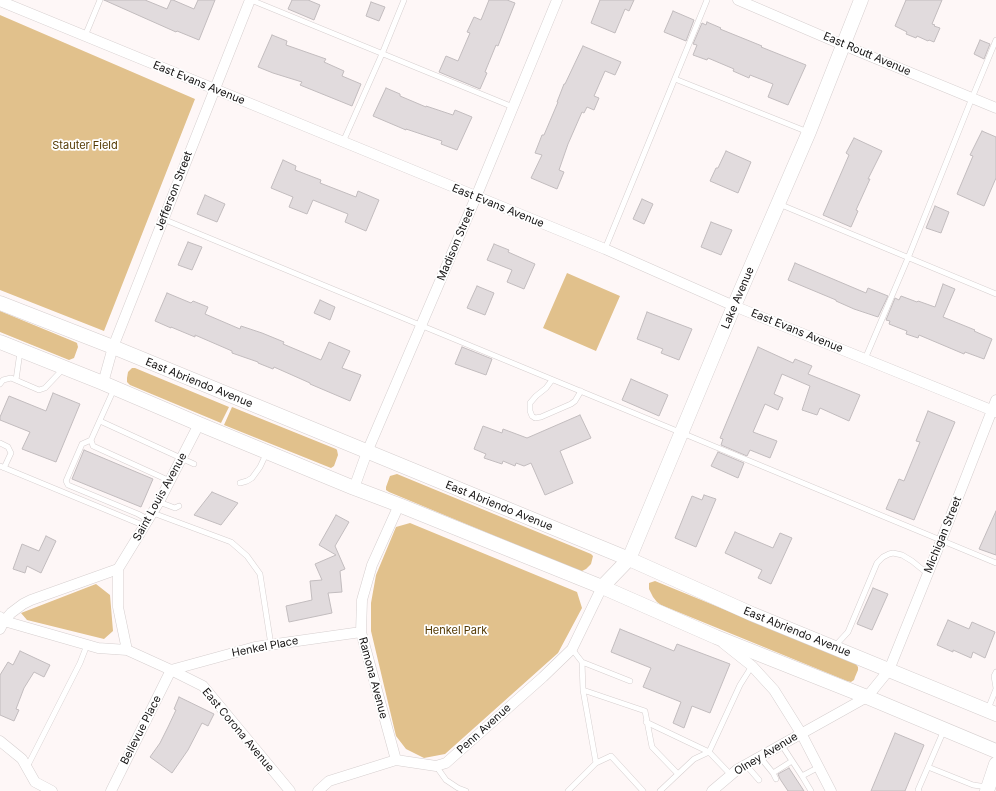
<!DOCTYPE html>
<html>
<head>
<meta charset="utf-8">
<style>
	body { margin:0 }
	canvas { display:block; background:#fef7f7 }
</style>
</head>
<body>
<canvas width="996" height="791"></canvas>
<script>
const context = document.querySelector('canvas').getContext('2d');
context.lineJoin = 'round';
function fillPath(path, color) {
  context.fillStyle = color;
  context.fill(path, 'evenodd');
}
function shape(rows) {
  const path = new Path2D();
  for (const r of rows) {
    path.moveTo(r[0], r[1]);
    for (let i = 2; i < r.length; i += 2) path.lineTo(r[i], r[i + 1]);
  }
  return path;
}
function strokePath(path, color, width, dash) {
  context.strokeStyle = color;
  context.lineWidth = width;
  context.lineCap = dash ? 'butt' : 'round';
  context.setLineDash(dash || []);
  context.stroke(path);
}
function write(font, color, halo, rows, align = 'center') {
  context.font = font + ' Inter,sans-serif';
  context.lineWidth = 3.5;
  context.setLineDash([]);
  context.textBaseline = 'middle';
  context.strokeStyle = halo;
  context.fillStyle = color;
  for (const [text, x, y, turn = 0] of rows) {
    context.save();
    context.translate(x, y);
    context.rotate((+turn || 0) * Math.PI / 180);
    context.textAlign = isNaN(turn) ? turn : align;
    if (halo) context.strokeText(text, 0, 0);
    context.fillText(text, 0, 0);
    context.restore();
  }
}
fillPath(shape([
	[0,15,195,99,104,331,0,290],
	[567,273,620,296,596,351,543,328],
	[0,311,75,342,77,343,78,347,74,358,69,360,0,332],
	[132,368,135,368,229,407,221,423,130,385,127,382,127,378,128,372],
	[232,407,336,449,337,450,338,455,334,466,331,468,321,464,224,425],
	[397,474,591,554,593,556,591,564,586,569,582,571,579,571,389,492,386,490,386,487,390,476],
	[410,523,577,592,582,608,558,653,445,754,424,758,406,749,396,736,371,631,371,603,376,575,396,527],
	[655,581,855,663,858,667,858,670,855,677,854,680,851,682,847,681,661,605,657,602,653,597,649,589,649,583],
	[96,584,110,595,113,631,104,639,27,620,21,613]
]), '#e1c18c');
const building = shape([
	[104,0,145,0,167,9,171,0,173,0,194,9,198,0,215,0,199,40,177,31,176,32,104,0],
	[292,0,308,0,320,5,314,20,288,9,292,0],
	[489,0,507,0,515,3,498,46,496,45,485,72,487,73,480,89,439,72,446,56,458,61,470,33,467,32,474,17,481,20,489,0],
	[600,0,634,0,629,11,625,9,615,33,591,23,600,0],
	[906,0,942,0,932,24,935,25,934,26,940,28,934,42,929,40,928,41,917,36,916,38,906,34,907,32,895,26,906,0],
	[371,2,385,7,379,21,366,16,371,2],
	[673,11,694,20,686,41,664,32,673,11],
	[707,22,721,28,720,29,762,46,761,47,806,65,788,105,768,97,773,84,750,75,749,78,733,71,734,69,708,58,707,60,693,55,697,45,693,44,702,23,706,25,707,22],
	[272,35,287,41,286,45,326,59,324,62,344,71,342,76,361,84,352,106,300,85,302,82,273,73,258,67,272,35],
	[980,40,990,44,984,59,974,54,980,40],
	[583,46,621,62,615,75,605,71,594,96,599,98,594,110,587,107,584,113,582,112,568,144,559,170,564,172,557,189,531,178,542,155,535,153,542,135,544,135,558,102,557,102,564,84,565,84,583,46],
	[386,88,400,94,400,96,426,107,426,106,453,115,455,110,472,117,457,150,441,144,442,141,406,129,406,130,373,116,386,88],
	[982,131,996,137,996,178,984,206,957,194,973,156,970,155,982,131],
	[854,138,882,151,868,179,870,179,856,210,858,211,851,227,823,215,849,155,846,153,854,138],
	[726,151,751,162,738,193,710,181,716,168,718,168,726,151],
	[283,160,296,166,295,170,321,180,320,183,356,197,358,191,379,200,366,231,345,222,348,214,313,200,307,214,289,207,293,197,271,188,283,160],
	[205,195,225,204,217,222,197,214,205,195],
	[642,199,653,204,644,224,633,219,642,199],
	[935,206,949,212,941,233,926,228,935,206],
	[711,222,732,230,721,255,701,247,711,222],
	[188,242,202,247,192,270,178,265,188,242],
	[494,244,509,250,508,252,535,264,524,289,507,282,512,270,487,260,494,244],
	[795,263,866,293,868,288,888,296,878,317,854,309,836,301,836,300,788,280,795,263],
	[943,284,955,289,943,317,975,330,974,331,992,339,984,359,965,352,964,354,919,335,918,338,906,334,907,331,889,324,890,321,886,320,895,298,899,300,901,296,917,302,918,301,935,307,943,284],
	[477,286,494,293,485,315,467,308,477,286],
	[167,293,191,303,193,301,208,307,205,314,240,329,241,326,262,333,284,342,283,344,321,360,329,342,350,351,342,368,361,375,350,401,310,384,310,383,274,367,273,369,258,363,258,362,232,353,232,351,195,335,195,337,171,327,171,328,155,321,167,293],
	[320,300,335,307,330,320,314,313,320,300],
	[647,312,692,329,679,360,661,353,663,349,637,339,647,312],
	[462,347,492,359,486,375,455,364,462,347],
	[758,347,793,363,795,359,812,366,808,374,860,395,849,421,820,408,817,415,802,410,810,386,782,374,774,394,783,398,778,410,765,404,753,432,777,441,770,458,750,450,747,456,721,445,723,439,720,438,758,347],
	[631,379,668,395,659,416,622,400,631,379],
	[53,393,80,404,56,462,22,449,30,432,0,420,0,417,9,396,46,411,53,393],
	[928,411,955,422,914,520,886,509,899,479,904,481,920,442,916,441,928,411],
	[580,415,591,438,560,451,573,483,545,495,531,463,524,466,516,463,515,466,503,461,502,464,484,458,486,454,474,449,483,426,502,433,503,429,527,438,580,415],
	[84,450,153,479,141,507,72,479,84,450],
	[718,452,744,463,738,478,711,466,718,452],
	[212,492,238,503,221,525,194,515,212,492],
	[704,495,716,499,696,547,675,538,692,496,702,500,704,495],
	[996,511,996,555,979,549,996,511],
	[336,515,349,522,335,546,345,569,340,571,342,592,328,593,332,613,289,622,286,606,312,600,310,581,322,580,315,564,336,555,319,545,336,515],
	[735,532,773,548,780,533,792,538,771,584,758,578,762,570,725,553,735,532],
	[46,536,56,541,41,573,27,566,25,573,13,569,22,544,39,551,46,536],
	[873,588,888,594,872,630,857,624,873,588],
	[948,620,969,629,972,622,995,632,985,658,973,652,971,658,953,650,953,652,937,645,948,620],
	[620,629,674,651,677,644,730,664,710,713,692,706,684,728,673,723,681,702,643,687,651,668,611,652,620,629],
	[20,651,50,665,44,677,34,672,24,688,16,709,19,710,14,721,0,715,0,675,8,662,13,665,20,651],
	[179,697,214,714,208,726,202,723,188,750,172,773,150,757,160,743,168,727,176,710,174,709,179,697],
	[895,733,924,745,905,791,871,791,895,733],
	[789,768,804,791,788,791,780,779,778,774,789,768]
]);
fillPath(building, '#e1dbdd');
strokePath(building, '#c2bcbe', 1);
const lane = shape([
	[251,0,513,107],
	[85,36,100,0],
	[675,79,808,132],
	[343,142,382,54,404,0],
	[779,204,996,294],
	[163,219,682,433,996,563],
	[605,249,707,0],
	[865,359,908,258,972,98,996,40],
	[16,380,20,352],
	[552,380,546,388,536,396,530,403,530,411,532,416,535,418,541,417,571,404,575,401,581,391],
	[0,384,3,380,11,378,39,390,45,388,64,368],
	[114,389,91,440,93,446,170,481],
	[100,421,194,464],
	[91,440,82,444,66,481,68,485,138,514,149,520],
	[0,443,8,447,11,453,4,468],
	[0,466,145,526],
	[240,483,247,481,252,478,260,467,267,452],
	[159,502,175,508,179,506],
	[153,513,231,542,247,556,260,574,271,645],
	[835,646,848,632,877,563,883,557,889,554,893,553,902,555,912,561,928,574],
	[572,649,582,662,583,690,596,763],
	[582,662,630,681],
	[996,672,994,676,996,688],
	[583,690,645,711,652,747,678,774,660,791],
	[988,709,996,689],
	[646,722,709,752,731,775],
	[944,730,928,767,973,785,987,787],
	[781,744,802,776,819,767],
	[760,757,773,773],
	[746,765,759,780],
	[436,766,446,780,458,788,466,791],
	[27,767,80,663,87,645],
	[678,774,694,759,709,752,740,685,752,666],
	[802,776,811,791],
	[776,779,773,773,792,761],
	[568,791,596,763,611,756,643,791],
	[919,791,918,790,928,767]
]);
const street = shape([
	[738,0,843,45,996,108],
	[0,1,605,249,734,306,996,412],
	[103,383,113,347,250,0],
	[354,488,367,452,476,197,557,0],
	[0,617,4,621,98,648,127,650,171,670,203,686,290,791],
	[0,629,4,621,11,613,23,604,31,600,118,569],
	[723,643,752,666,774,690,801,733,831,791],
	[127,650,118,607,118,569,159,502,199,424],
	[0,741,22,759,35,782,52,791],
	[396,760,361,632,362,600,372,565,399,505],
	[111,791,171,670,255,647,361,632],
	[318,791,329,781,396,760,436,766,446,763,543,677,572,649,602,587],
	[712,791,738,769,867,697,889,670,941,541,996,400]
]);
const secondary = shape([
	[0,303,113,347,629,559,752,614,996,714],
	[0,342,103,383,199,424,354,488,399,505,602,587,716,637,867,697,996,751],
	[602,587,629,559,734,306,809,132,861,0],
	[987,791,996,764]
]);
strokePath(lane, '#d6cfcf', 6);
strokePath(street, '#d6cfcf', 11);
strokePath(secondary, '#d6cfcf', 15);
strokePath(lane, '#fff', 5);
strokePath(street, '#fff', 10);
strokePath(secondary, '#fff', 14);
write('11px', '#161414', '#fff', [
	["East Routt Avenue",867,54,23],
	["East Evans Avenue",199,83,22],
	["Jefferson Street",174,191,-69],
	["East Evans Avenue",498,206,22],
	["Madison Street",456,244,-67],
	["Lake Avenue",738,298,-67],
	["East Evans Avenue",797,331,22],
	["East Abriendo Avenue",199,383,22],
	["Saint Louis Avenue",160,497,-61],
	["East Abriendo Avenue",499,506,22],
	["Michigan Street",943,535,-68],
	["East Abriendo Avenue",797,632,22],
	["Henkel Place",265,647,-11],
	["Ramona Avenue",373,678,75],
	["Penn Avenue",484,729,-42],
	["Bellevue Place",141,730,-63],
	["East Corona Avenue",238,730,50],
	["Olney Avenue",766,754,-31]
]);
write('11px', '#543a04', '#fff', [
	["Stauter Field",85,146],
	["Henkel Park",456,631]
]);
</script>
</body>
</html>
